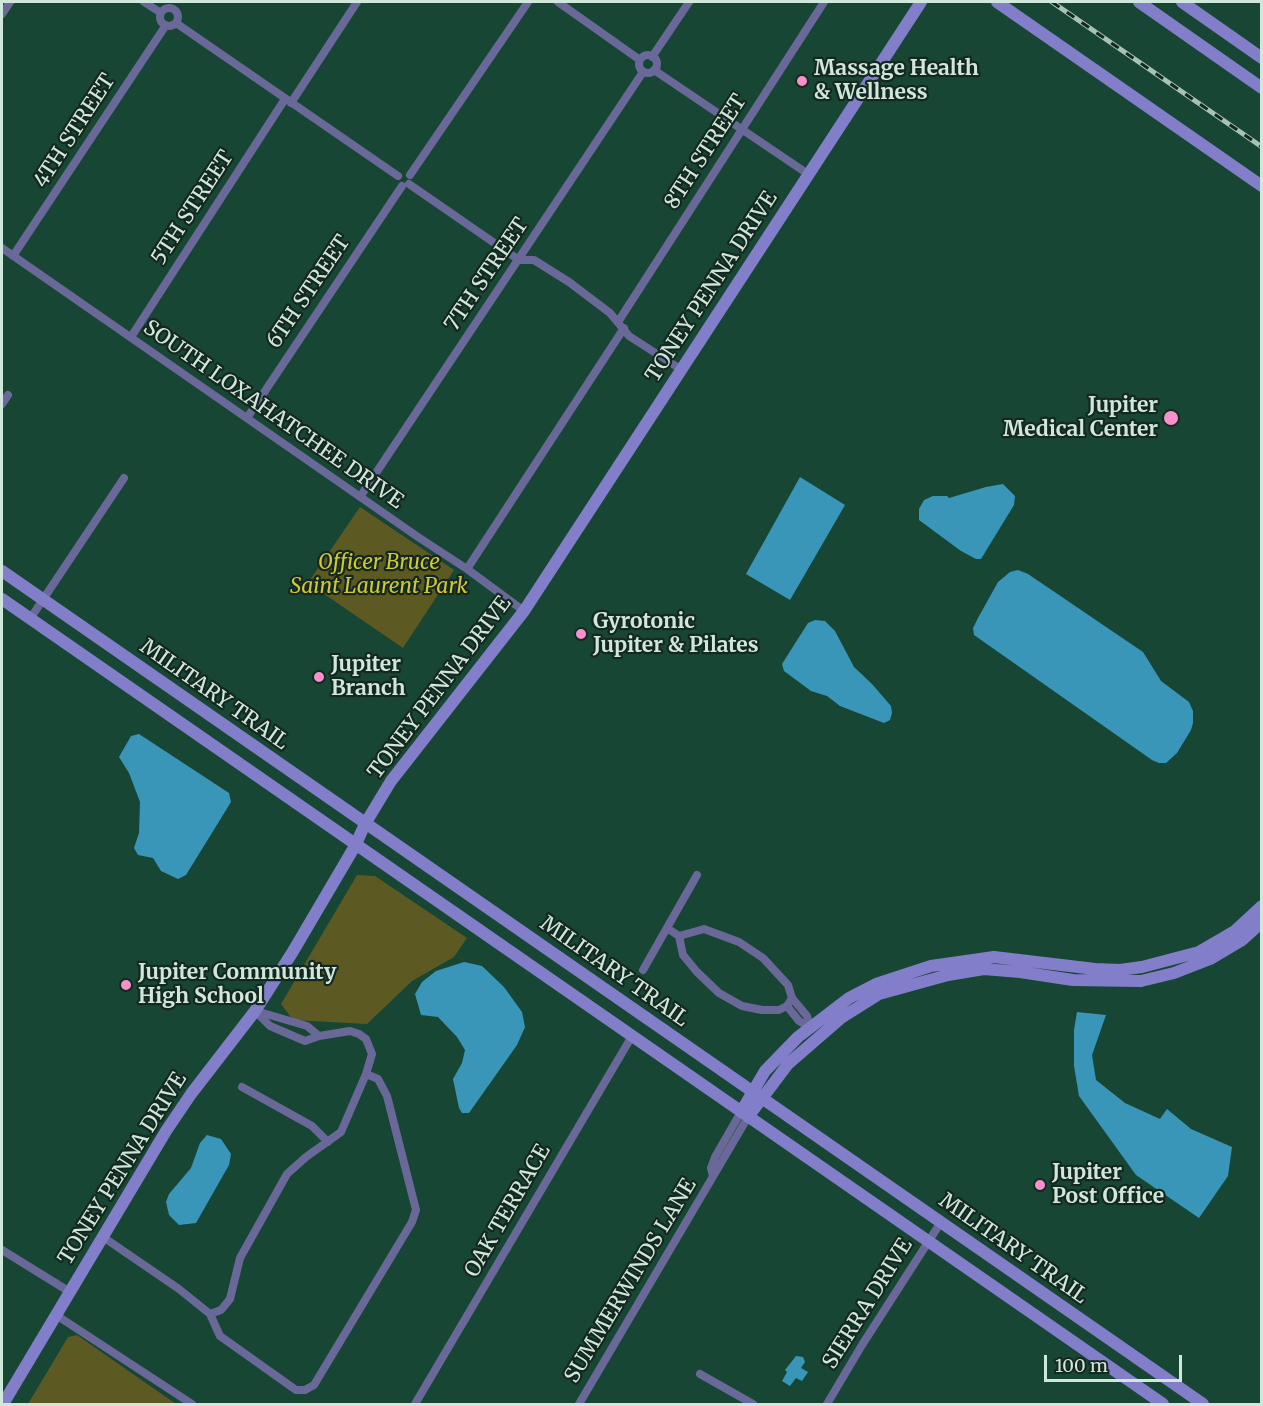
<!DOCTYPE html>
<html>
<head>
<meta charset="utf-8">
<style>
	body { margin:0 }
	#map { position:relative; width:1263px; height:1406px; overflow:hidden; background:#184635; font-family:Merriweather,serif }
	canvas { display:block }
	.frame { position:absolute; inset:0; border:3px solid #d0e8dc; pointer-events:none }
	.scale { position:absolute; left:1044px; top:1355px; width:138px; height:27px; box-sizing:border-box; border:3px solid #d0e8dc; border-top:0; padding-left:8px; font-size:18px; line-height:21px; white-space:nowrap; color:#d0e8dc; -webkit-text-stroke:4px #152820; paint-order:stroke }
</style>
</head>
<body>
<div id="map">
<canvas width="1263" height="1406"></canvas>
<div class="frame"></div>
<div class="scale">100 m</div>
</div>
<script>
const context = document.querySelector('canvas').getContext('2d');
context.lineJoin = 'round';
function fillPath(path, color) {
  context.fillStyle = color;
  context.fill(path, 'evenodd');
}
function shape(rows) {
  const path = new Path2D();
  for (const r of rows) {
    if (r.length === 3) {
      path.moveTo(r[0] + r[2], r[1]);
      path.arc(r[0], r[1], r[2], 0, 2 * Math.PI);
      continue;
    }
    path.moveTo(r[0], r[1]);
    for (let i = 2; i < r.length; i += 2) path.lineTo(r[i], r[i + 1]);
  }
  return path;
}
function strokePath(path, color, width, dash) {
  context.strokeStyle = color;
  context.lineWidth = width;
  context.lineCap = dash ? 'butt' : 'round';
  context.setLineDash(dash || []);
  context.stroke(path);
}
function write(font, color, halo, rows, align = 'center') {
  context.font = font + ' Merriweather,serif';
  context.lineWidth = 4.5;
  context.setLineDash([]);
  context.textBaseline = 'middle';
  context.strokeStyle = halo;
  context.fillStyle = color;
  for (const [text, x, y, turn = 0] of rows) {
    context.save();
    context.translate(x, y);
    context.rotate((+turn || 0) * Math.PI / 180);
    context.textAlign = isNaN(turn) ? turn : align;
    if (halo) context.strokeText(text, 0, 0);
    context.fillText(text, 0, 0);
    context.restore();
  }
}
fillPath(shape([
	[360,507,454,570,403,648,308,583],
	[357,875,375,876,467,938,454,957,412,981,367,1024,293,1020,281,1004],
	[77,1335,176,1404,28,1404,68,1337]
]), '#5d5923');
fillPath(shape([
	[800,477,845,505,790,600,746,574],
	[1003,484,1015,496,1014,505,981,559,976,559,961,551,919,520,919,509,924,500,933,496,947,496,949,498,986,487],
	[1018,570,1028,574,1143,652,1161,681,1189,702,1193,711,1193,723,1191,730,1177,753,1166,763,1159,763,1152,760,974,635,973,628,978,618,998,582,1010,572],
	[815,620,825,621,835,631,854,667,872,684,891,706,892,713,890,720,884,723,840,706,827,696,811,691,784,671,782,664,808,623],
	[139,734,229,793,231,802,186,875,178,879,161,871,153,858,138,855,134,848,139,833,140,802,129,773,119,757,131,736],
	[464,962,482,966,504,987,522,1012,525,1027,517,1045,469,1113,462,1113,459,1108,453,1079,462,1063,465,1050,457,1037,438,1017,421,1015,415,994,422,982,436,971],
	[1077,1012,1106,1015,1092,1055,1096,1080,1125,1103,1160,1119,1167,1109,1191,1129,1232,1147,1228,1176,1199,1218,1136,1175,1079,1096,1074,1066,1074,1030],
	[207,1135,221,1139,231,1154,229,1165,196,1223,179,1225,169,1215,166,1202,169,1194,191,1168,200,1143],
	[796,1356,803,1357,805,1362,801,1368,808,1372,802,1381,796,1378,790,1386,782,1381,787,1372,785,1370]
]), '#3996b8');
strokePath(shape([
	[144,2,161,13],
	[558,2,640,60],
	[169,17,9],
	[2,14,10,2],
	[176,23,398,176],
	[648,64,9],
	[652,57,689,2],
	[654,70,808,174],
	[291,103,357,2],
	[410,175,528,2],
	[409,184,519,260,534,260,569,282,610,313,629,336,682,370],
	[2,248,418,537,467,569,524,611],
	[13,256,166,25],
	[618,322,824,2],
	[131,337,285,99],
	[2,404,8,395],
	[247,418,402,186],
	[360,497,643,72],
	[467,569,624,328],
	[30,619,124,478],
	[667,928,679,936,683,955,697,972,719,993,742,1006,762,1010,779,1010,787,1006,792,998],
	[679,936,704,929,739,942,763,958,788,985,792,998,807,1016,810,1027],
	[643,970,697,875],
	[787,1006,799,1021,810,1027],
	[256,1011,307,1026,319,1036],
	[242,1087,312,1126,328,1142],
	[713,1176,711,1168,715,1157,741,1112],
	[103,1237,179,1289,210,1314,220,1336,296,1390,305,1390,314,1385,412,1222,416,1210,387,1096,378,1079,366,1074],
	[2,1250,70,1292],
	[210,1314,221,1310,230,1299,240,1258,287,1174,306,1157,341,1132,366,1074,372,1054,366,1039,359,1034,350,1031,319,1036,305,1041,270,1026,255,1011],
	[56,1315,192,1404],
	[700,1374,753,1404],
	[415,1404,632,1036],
	[579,1404,748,1117],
	[827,1404,862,1345,941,1222]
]), '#6a6898', 8);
strokePath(shape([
	[997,2,1262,186],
	[1139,2,1262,88],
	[1182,2,1262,58],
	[2,571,1203,1404],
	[2,599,1163,1404],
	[741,1112,765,1071,798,1037,849,998,876,984,931,966,994,957,1095,969,1120,970,1142,967,1199,952,1235,931,1262,906],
	[748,1117,788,1064,841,1018,879,994,948,975,984,969,1020,972,1073,980,1141,981,1174,973,1210,959,1242,940,1262,922],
	[3,1404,166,1131,191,1094,255,1011,292,953,355,846,365,824,391,781,524,611,921,2]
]), '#837eca', 12);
const rail = shape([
	[1052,2,1262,147]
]);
strokePath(rail, '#a6c3b6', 5);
strokePath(rail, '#152820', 3, [9]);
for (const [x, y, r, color] of [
	[802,81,6,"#f890cb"],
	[1171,418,8,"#f890cb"],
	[581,634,6,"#f890cb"],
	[319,677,6,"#f890cb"],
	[126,985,6,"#f890cb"],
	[1040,1185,6,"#f890cb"]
]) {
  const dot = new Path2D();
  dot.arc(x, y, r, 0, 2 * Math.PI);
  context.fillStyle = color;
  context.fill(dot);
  strokePath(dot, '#152820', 2);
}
write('bold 21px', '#d0e8dc', '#152820', [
	["Massage Health",814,69],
	["& Wellness",814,93],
	["Jupiter",1158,406,"right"],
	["Medical Center",1158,430,"right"],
	["Gyrotonic",593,622],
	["Jupiter & Pilates",593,646],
	["Jupiter",331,665],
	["Branch",331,689],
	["Jupiter Community",138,973],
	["High School",138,997],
	["Jupiter",1052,1173],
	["Post Office",1052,1197]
], 'left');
write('21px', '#d0e8dc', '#152820', [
	["4TH STREET",75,131,-57],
	["8TH STREET",706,152,-57],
	["5TH STREET",193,208,-57],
	["7TH STREET",487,275,-56],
	["TONEY PENNA DRIVE",712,287,-57],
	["6TH STREET",309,292,-56],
	["SOUTH LOXAHATCHEE DRIVE",273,415,35],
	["TONEY PENNA DRIVE",440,688,-53],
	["MILITARY TRAIL",214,695,35],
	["MILITARY TRAIL",614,972,35],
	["TONEY PENNA DRIVE",123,1169,-58],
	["OAK TERRACE",508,1211,-60],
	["MILITARY TRAIL",1013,1249,35],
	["SUMMERWINDS LANE",631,1281,-59],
	["SIERRA DRIVE",868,1304,-58]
]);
write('italic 21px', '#d1c837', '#152820', [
	["Officer Bruce",379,563],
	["Saint Laurent Park",379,587]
]);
</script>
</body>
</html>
